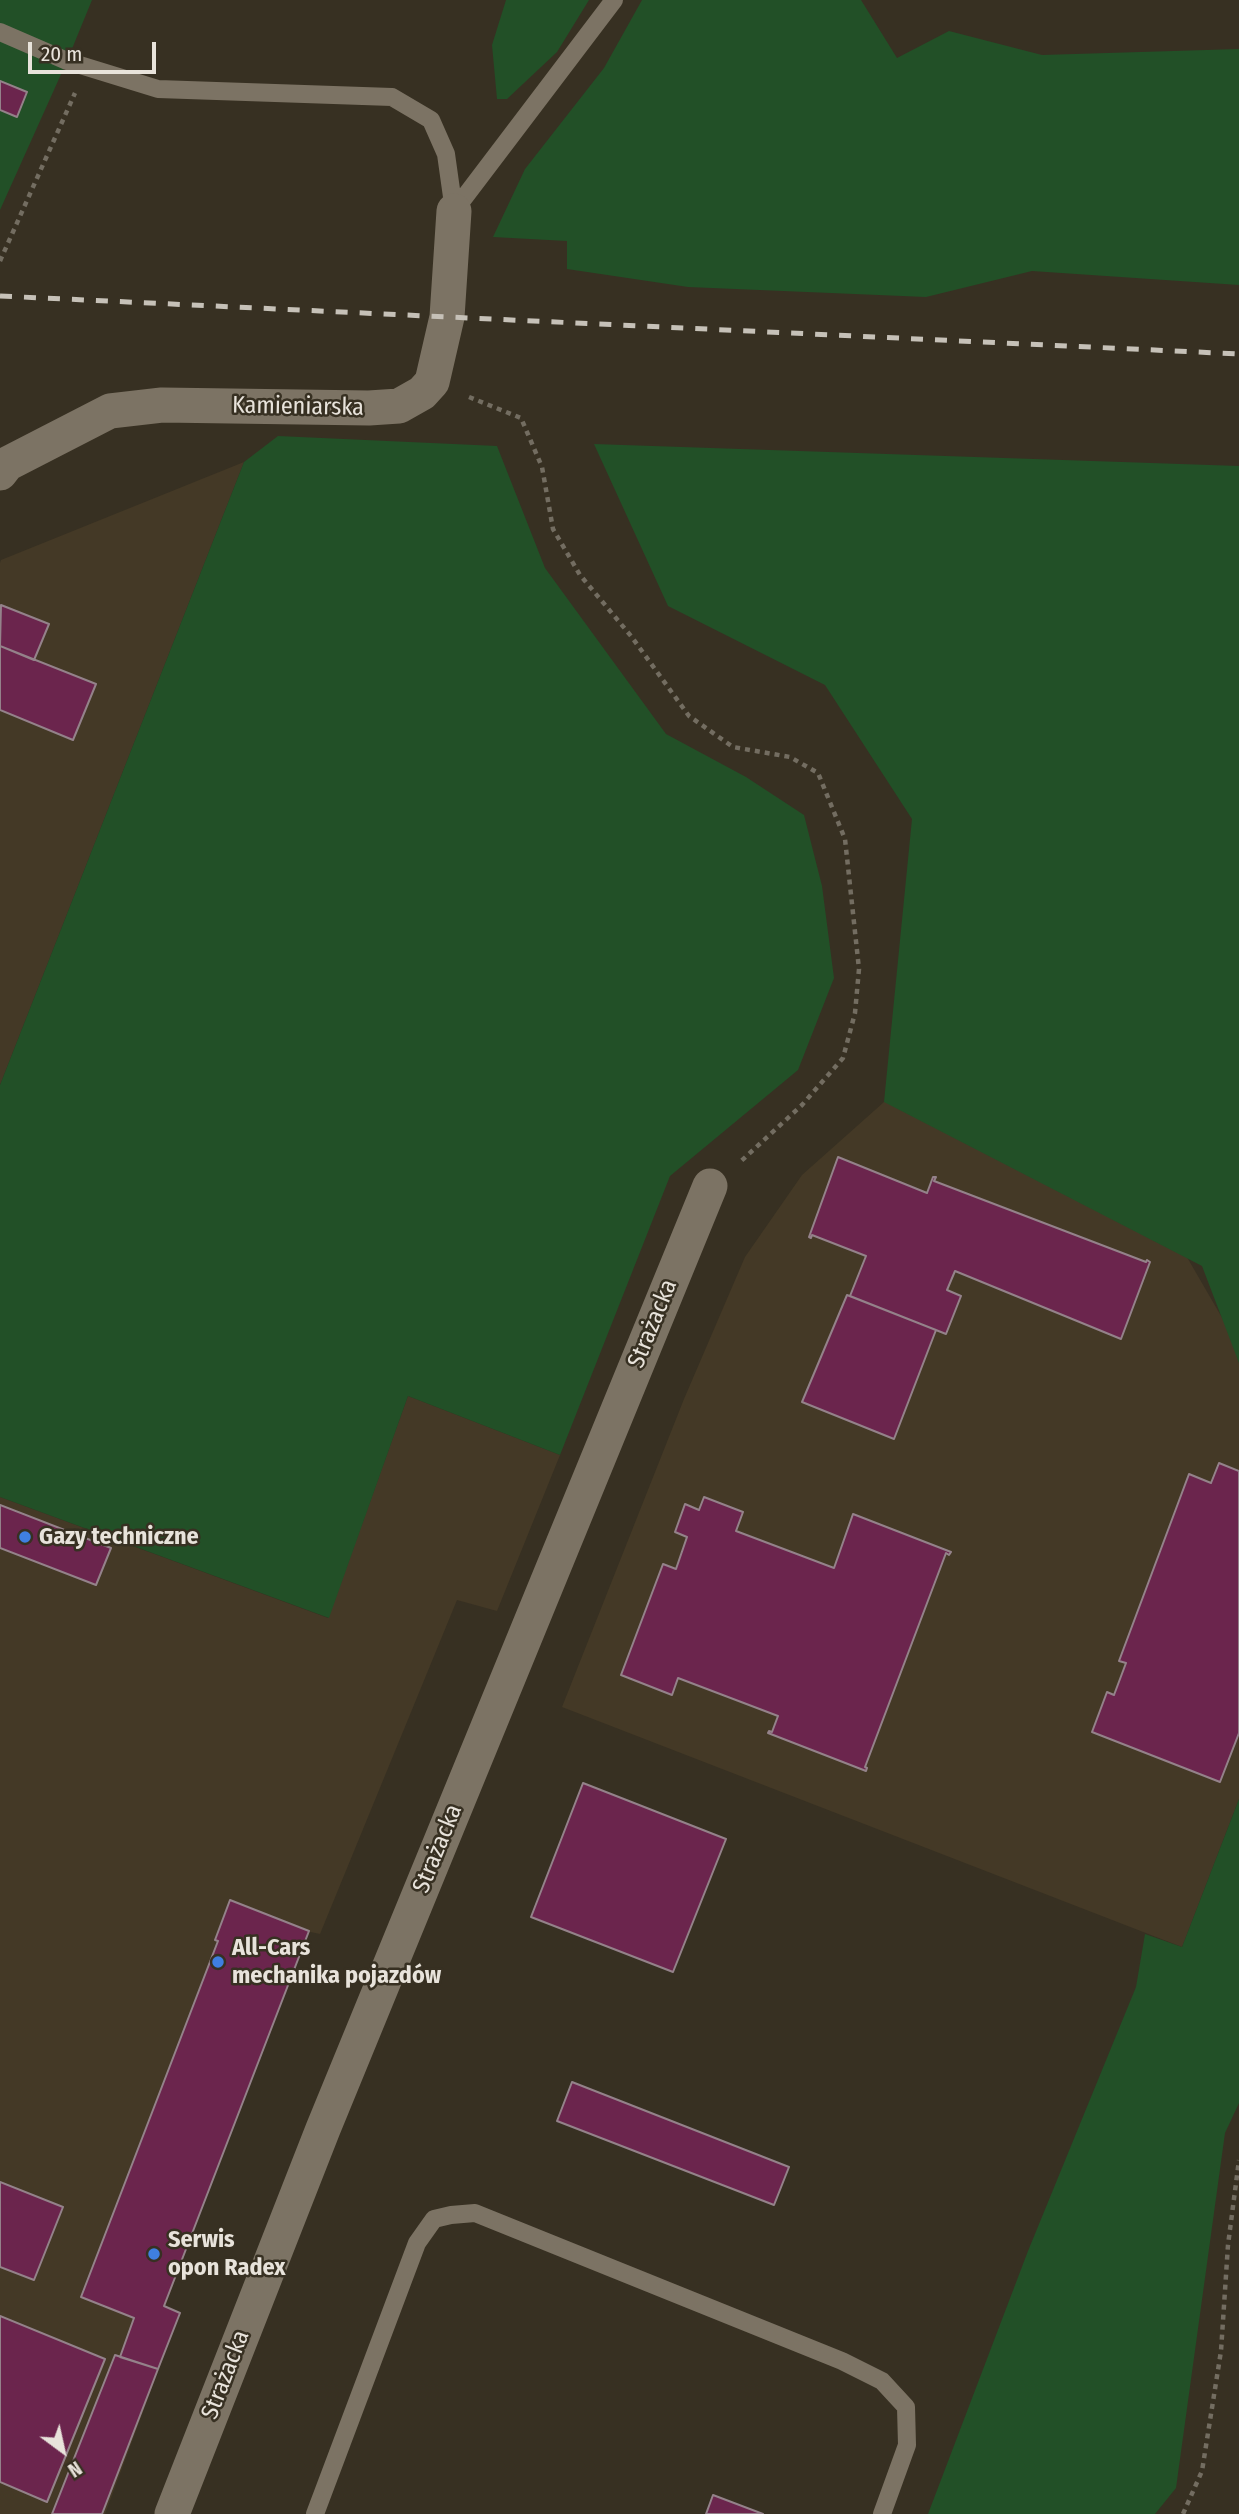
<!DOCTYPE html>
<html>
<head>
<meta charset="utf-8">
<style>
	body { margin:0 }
	#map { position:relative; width:1239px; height:2514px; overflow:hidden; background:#373022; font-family:"Fira Sans Condensed",sans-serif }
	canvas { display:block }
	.north { position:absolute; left:28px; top:2416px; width:70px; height:70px; -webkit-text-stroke:5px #373022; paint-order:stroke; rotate:147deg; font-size:19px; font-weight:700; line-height:28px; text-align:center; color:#e8e3db }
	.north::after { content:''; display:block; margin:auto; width:24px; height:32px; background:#e8e3db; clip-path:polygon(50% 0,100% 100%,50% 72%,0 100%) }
	.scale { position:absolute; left:28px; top:42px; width:128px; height:32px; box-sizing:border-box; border:4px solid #e8e3db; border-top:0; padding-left:9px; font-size:21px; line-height:24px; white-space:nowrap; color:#e8e3db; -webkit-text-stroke:5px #373022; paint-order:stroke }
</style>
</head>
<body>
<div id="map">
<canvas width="1239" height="2514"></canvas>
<div class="north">N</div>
<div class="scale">20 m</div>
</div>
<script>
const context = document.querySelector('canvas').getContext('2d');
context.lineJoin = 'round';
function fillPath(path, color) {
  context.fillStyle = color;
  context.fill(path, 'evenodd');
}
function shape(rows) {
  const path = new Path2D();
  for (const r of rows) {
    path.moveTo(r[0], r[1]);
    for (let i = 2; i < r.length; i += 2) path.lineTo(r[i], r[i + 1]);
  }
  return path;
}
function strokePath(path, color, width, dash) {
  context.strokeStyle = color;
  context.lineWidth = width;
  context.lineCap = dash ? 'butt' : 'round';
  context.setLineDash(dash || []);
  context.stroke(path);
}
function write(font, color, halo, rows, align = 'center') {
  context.font = font + ' "Fira Sans Condensed",sans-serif';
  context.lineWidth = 5;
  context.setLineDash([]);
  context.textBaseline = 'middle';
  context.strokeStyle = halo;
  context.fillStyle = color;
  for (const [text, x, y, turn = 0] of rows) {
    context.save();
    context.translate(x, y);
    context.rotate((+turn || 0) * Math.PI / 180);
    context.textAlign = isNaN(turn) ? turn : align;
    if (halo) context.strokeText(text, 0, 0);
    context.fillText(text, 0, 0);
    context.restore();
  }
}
fillPath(shape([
	[244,462,0,1085,0,563,1,560],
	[981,1045,1173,1233,1239,1347,1239,1799,1182,1947,562,1707,684,1399,745,1257,802,1175,884,1102],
	[408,1396,560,1455,497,1611,457,1600,320,1934,306,1931,163,2312,178,2318,105,2514,0,2514,0,1497,328,1618]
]), '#443926');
fillPath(shape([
	[0,0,92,0,67,61,0,210],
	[506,0,589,0,557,52,507,99,497,99,492,45],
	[642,0,861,0,897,58,949,31,1042,55,1239,49,1239,285,1032,271,926,297,688,287,567,269,567,241,493,237,525,169,604,68],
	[278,436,497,446,545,568,666,734,746,777,804,815,822,886,834,978,798,1070,670,1176,560,1455,408,1396,329,1618,0,1497,0,1085,244,462],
	[594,444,1239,466,1239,1363,1202,1266,884,1102,912,819,825,685,668,606],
	[1239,1799,1239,2103,1225,2133,1176,2488,1155,2514,928,2514,1028,2251,1136,1987,1145,1934,1182,1947]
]), '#225027');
const building = shape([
	[0,81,27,92,17,117,0,110,0,81],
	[1,605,49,624,34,660,0,646,1,605],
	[0,646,96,684,73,740,0,710,0,646],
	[838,1157,927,1193,933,1177,936,1177,934,1181,1146,1262,1147,1260,1150,1262,1121,1339,955,1271,947,1290,961,1296,946,1334,850,1296,866,1256,812,1235,811,1238,809,1237,838,1157],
	[847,1295,936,1330,894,1439,802,1402,847,1295],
	[1219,1463,1239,1471,1239,1733,1220,1782,1092,1732,1107,1692,1114,1695,1126,1663,1119,1661,1189,1474,1211,1483,1219,1463],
	[704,1497,743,1512,736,1531,834,1568,853,1514,951,1552,949,1555,946,1553,865,1767,867,1768,866,1771,768,1733,769,1731,772,1732,778,1716,678,1678,672,1695,621,1675,663,1564,676,1569,687,1537,675,1532,685,1504,699,1510,704,1497],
	[0,1505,111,1548,96,1585,0,1548,0,1505],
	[583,1783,726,1839,673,1972,531,1917,583,1783],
	[230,1900,309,1931,164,2306,180,2313,158,2369,120,2357,134,2318,81,2297,218,1941,215,1940,230,1900],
	[572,2082,789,2167,774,2205,557,2121,572,2082],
	[0,2182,63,2207,34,2280,0,2267,0,2182],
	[0,2316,105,2359,47,2502,0,2482,0,2316],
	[115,2355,158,2369,102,2514,52,2514,115,2355],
	[713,2495,763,2514,706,2514,713,2495]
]);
fillPath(building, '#6b254d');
strokePath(building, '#94828a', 2);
strokePath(shape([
	[0,261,75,93],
	[469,397,521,418,542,467,553,529,580,575,631,636,689,716,733,747,790,757,818,773,845,839,859,969,855,1013,843,1058,802,1105,739,1163],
	[1183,2514,1202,2471,1221,2351,1228,2245,1239,2160]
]), '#736d61', 4.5, [5, 5]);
strokePath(shape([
	[0,32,67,61,158,89,392,97,431,120,446,154,454,211],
	[454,211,614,0],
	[315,2514,417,2243,434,2219,451,2215,475,2213,842,2361,882,2381,906,2407,907,2445,882,2514]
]), '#7c7364', 18);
strokePath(shape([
	[0,473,7,464,110,411,162,405,369,408,399,406,422,393,432,382,447,317,454,211],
	[172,2514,323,2129,710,1186]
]), '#7c7364', 35);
strokePath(shape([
	[0,296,1239,354]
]), '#c6c1b8', 5, [12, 12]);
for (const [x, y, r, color] of [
	[25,1537,7,"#3f7fe0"],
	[218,1962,7,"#3f7fe0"],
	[154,2254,7,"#3f7fe0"]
]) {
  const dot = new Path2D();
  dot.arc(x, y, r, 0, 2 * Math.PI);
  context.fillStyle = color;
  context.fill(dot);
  strokePath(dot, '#373022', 2.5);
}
write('24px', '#e8e3db', '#373022', [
	["Kamieniarska",298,407,1],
	["Strażacka",653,1324,-68],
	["Strażacka",438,1849,-68],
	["Strażacka",226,2375,-69]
]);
write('bold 24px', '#e8e3db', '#373022', [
	["Gazy techniczne",39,1537],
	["All-Cars",232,1948],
	["mechanika pojazdów",232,1976],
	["Serwis",168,2240],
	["opon Radex",168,2268]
], 'left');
</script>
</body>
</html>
